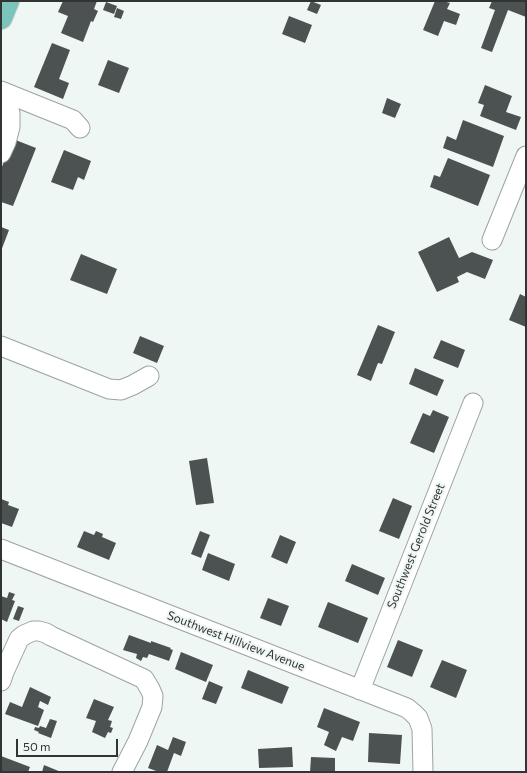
<!DOCTYPE html>
<html>
<head>
<meta charset="utf-8">
<style>
	body { margin:0 }
	#map { position:relative; width:527px; height:773px; overflow:hidden; background:#eff7f5; font-family:Commissioner,sans-serif }
	canvas { display:block }
	.frame { position:absolute; inset:0; border:2px solid #323434; pointer-events:none }
	.scale { position:absolute; left:16px; top:739px; width:102px; height:18px; box-sizing:border-box; border:2px solid #323434; border-top:0; padding-left:5px; font-size:12px; line-height:14px; white-space:nowrap; color:#323434; -webkit-text-stroke:3px #eff7f5; paint-order:stroke }
</style>
</head>
<body>
<div id="map">
<canvas width="527" height="773"></canvas>
<div class="frame"></div>
<div class="scale">50 m</div>
</div>
<script>
const context = document.querySelector('canvas').getContext('2d');
context.lineJoin = 'round';
function fillPath(path, color) {
  context.fillStyle = color;
  context.fill(path, 'evenodd');
}
function shape(rows) {
  const path = new Path2D();
  for (const r of rows) {
    path.moveTo(r[0], r[1]);
    for (let i = 2; i < r.length; i += 2) path.lineTo(r[i], r[i + 1]);
  }
  return path;
}
function strokePath(path, color, width, dash) {
  context.strokeStyle = color;
  context.lineWidth = width;
  context.lineCap = dash ? 'butt' : 'round';
  context.setLineDash(dash || []);
  context.stroke(path);
}
function write(font, color, halo, rows, align = 'center') {
  context.font = font + ' Commissioner,sans-serif';
  context.lineWidth = 4;
  context.setLineDash([]);
  context.textBaseline = 'middle';
  context.strokeStyle = halo;
  context.fillStyle = color;
  for (const [text, x, y, turn = 0] of rows) {
    context.save();
    context.translate(x, y);
    context.rotate((+turn || 0) * Math.PI / 180);
    context.textAlign = isNaN(turn) ? turn : align;
    if (halo) context.strokeText(text, 0, 0);
    context.fillText(text, 0, 0);
    context.restore();
  }
}
fillPath(shape([
	[63,1,97,1,94,9,98,11,93,22,91,21,83,42,61,33,68,16,58,12],
	[311,1,321,5,317,14,307,10],
	[435,1,443,1,450,3,447,9,460,14,456,25,444,21,438,36,423,30],
	[492,1,526,1,526,17,508,10,492,52,481,48,495,10,489,8],
	[106,2,117,6,114,14,103,10],
	[117,8,124,11,121,19,114,17],
	[289,16,312,25,305,43,282,34],
	[52,43,70,50,59,79,69,83,63,99,34,87],
	[108,60,129,68,119,93,98,85],
	[485,85,512,96,506,112,521,117,516,130,480,116,484,105,478,103],
	[387,98,401,104,395,118,382,113],
	[463,120,504,136,493,167,443,148,447,136,456,140],
	[13,139,36,148,13,206,1,202,1,169],
	[64,150,91,161,84,180,78,177,73,190,51,182],
	[448,158,490,175,478,206,430,187,434,175,440,177],
	[1,227,9,230,1,251],
	[449,237,459,258,472,252,493,260,485,279,467,272,457,277,459,282,437,292,418,252],
	[81,254,117,269,107,294,70,280],
	[520,294,526,297,526,327,509,320],
	[378,325,395,332,382,364,378,363,371,381,357,375],
	[140,336,164,346,157,363,133,353],
	[441,340,465,350,458,368,433,358],
	[415,368,444,380,437,396,409,384],
	[433,410,449,417,434,453,410,443,423,413,430,416],
	[207,458,214,503,196,505,189,461],
	[393,498,412,506,399,539,379,531],
	[1,499,9,502,8,505,19,509,12,527,1,523],
	[84,531,94,535,96,531,103,534,102,537,116,543,109,560,77,547],
	[200,531,210,535,201,558,191,554],
	[280,535,296,542,287,564,271,557],
	[208,553,235,564,229,581,202,570],
	[352,564,385,578,378,595,345,581],
	[9,592,15,594,12,600,15,601,7,622,1,619,1,596,7,598],
	[268,598,289,606,281,626,260,618],
	[328,602,368,618,358,643,318,627],
	[18,606,24,608,19,621,13,619],
	[129,635,151,643,151,641,171,648,170,649,173,650,169,661,149,654,147,658,143,657,141,661,136,658,137,654,123,650],
	[398,640,423,650,412,677,387,667],
	[181,652,213,665,206,682,175,669],
	[442,660,467,670,456,698,430,687],
	[248,670,289,687,282,704,241,688],
	[209,681,223,687,216,704,202,699],
	[30,687,51,697,48,705,40,701,38,707,44,710,38,726,5,714,10,702,22,707],
	[94,699,114,707,108,720,112,721,110,727,113,728,111,733,108,732,105,738,92,732,96,721,86,718],
	[324,708,360,722,353,741,342,737,336,751,324,745,329,732,317,727],
	[50,719,57,721,51,738,38,733,39,732,34,730,35,727,39,728,40,726,46,728],
	[369,733,402,735,400,764,368,762],
	[173,737,186,742,181,756,174,753,167,772,159,772,148,768,157,745,168,750],
	[292,747,293,767,259,768,258,749],
	[1,756,30,767,28,772,1,772],
	[311,757,335,758,335,772,310,772],
	[44,765,61,772,42,772]
]), '#4c5251');
const minor = shape([
	[1,91,73,120,80,128],
	[1,92,10,113,10,127,6,142,1,153],
	[492,240,526,156],
	[1,346,109,389,121,390,133,385,149,376],
	[1,549,407,708,413,713,418,718,422,729,423,772],
	[1,681,4,672,19,639,24,635,33,631,39,631,46,633,51,636,144,679,150,689,153,696,152,707,138,741,122,772],
	[360,690,473,403]
]);
const major = shape([
	[1,18,8,1]
]);
strokePath(minor, '#9da3a2', 21);
strokePath(major, '#d2d2d2', 24);
strokePath(minor, '#fff', 19);
strokePath(major, '#7ac4bc', 22);
write('12px', '#323434', '#eff7f5', [
	["Southwest Gerold Street",416,546,-68],
	["Southwest Hillview Avenue",236,641,21]
]);
</script>
</body>
</html>
